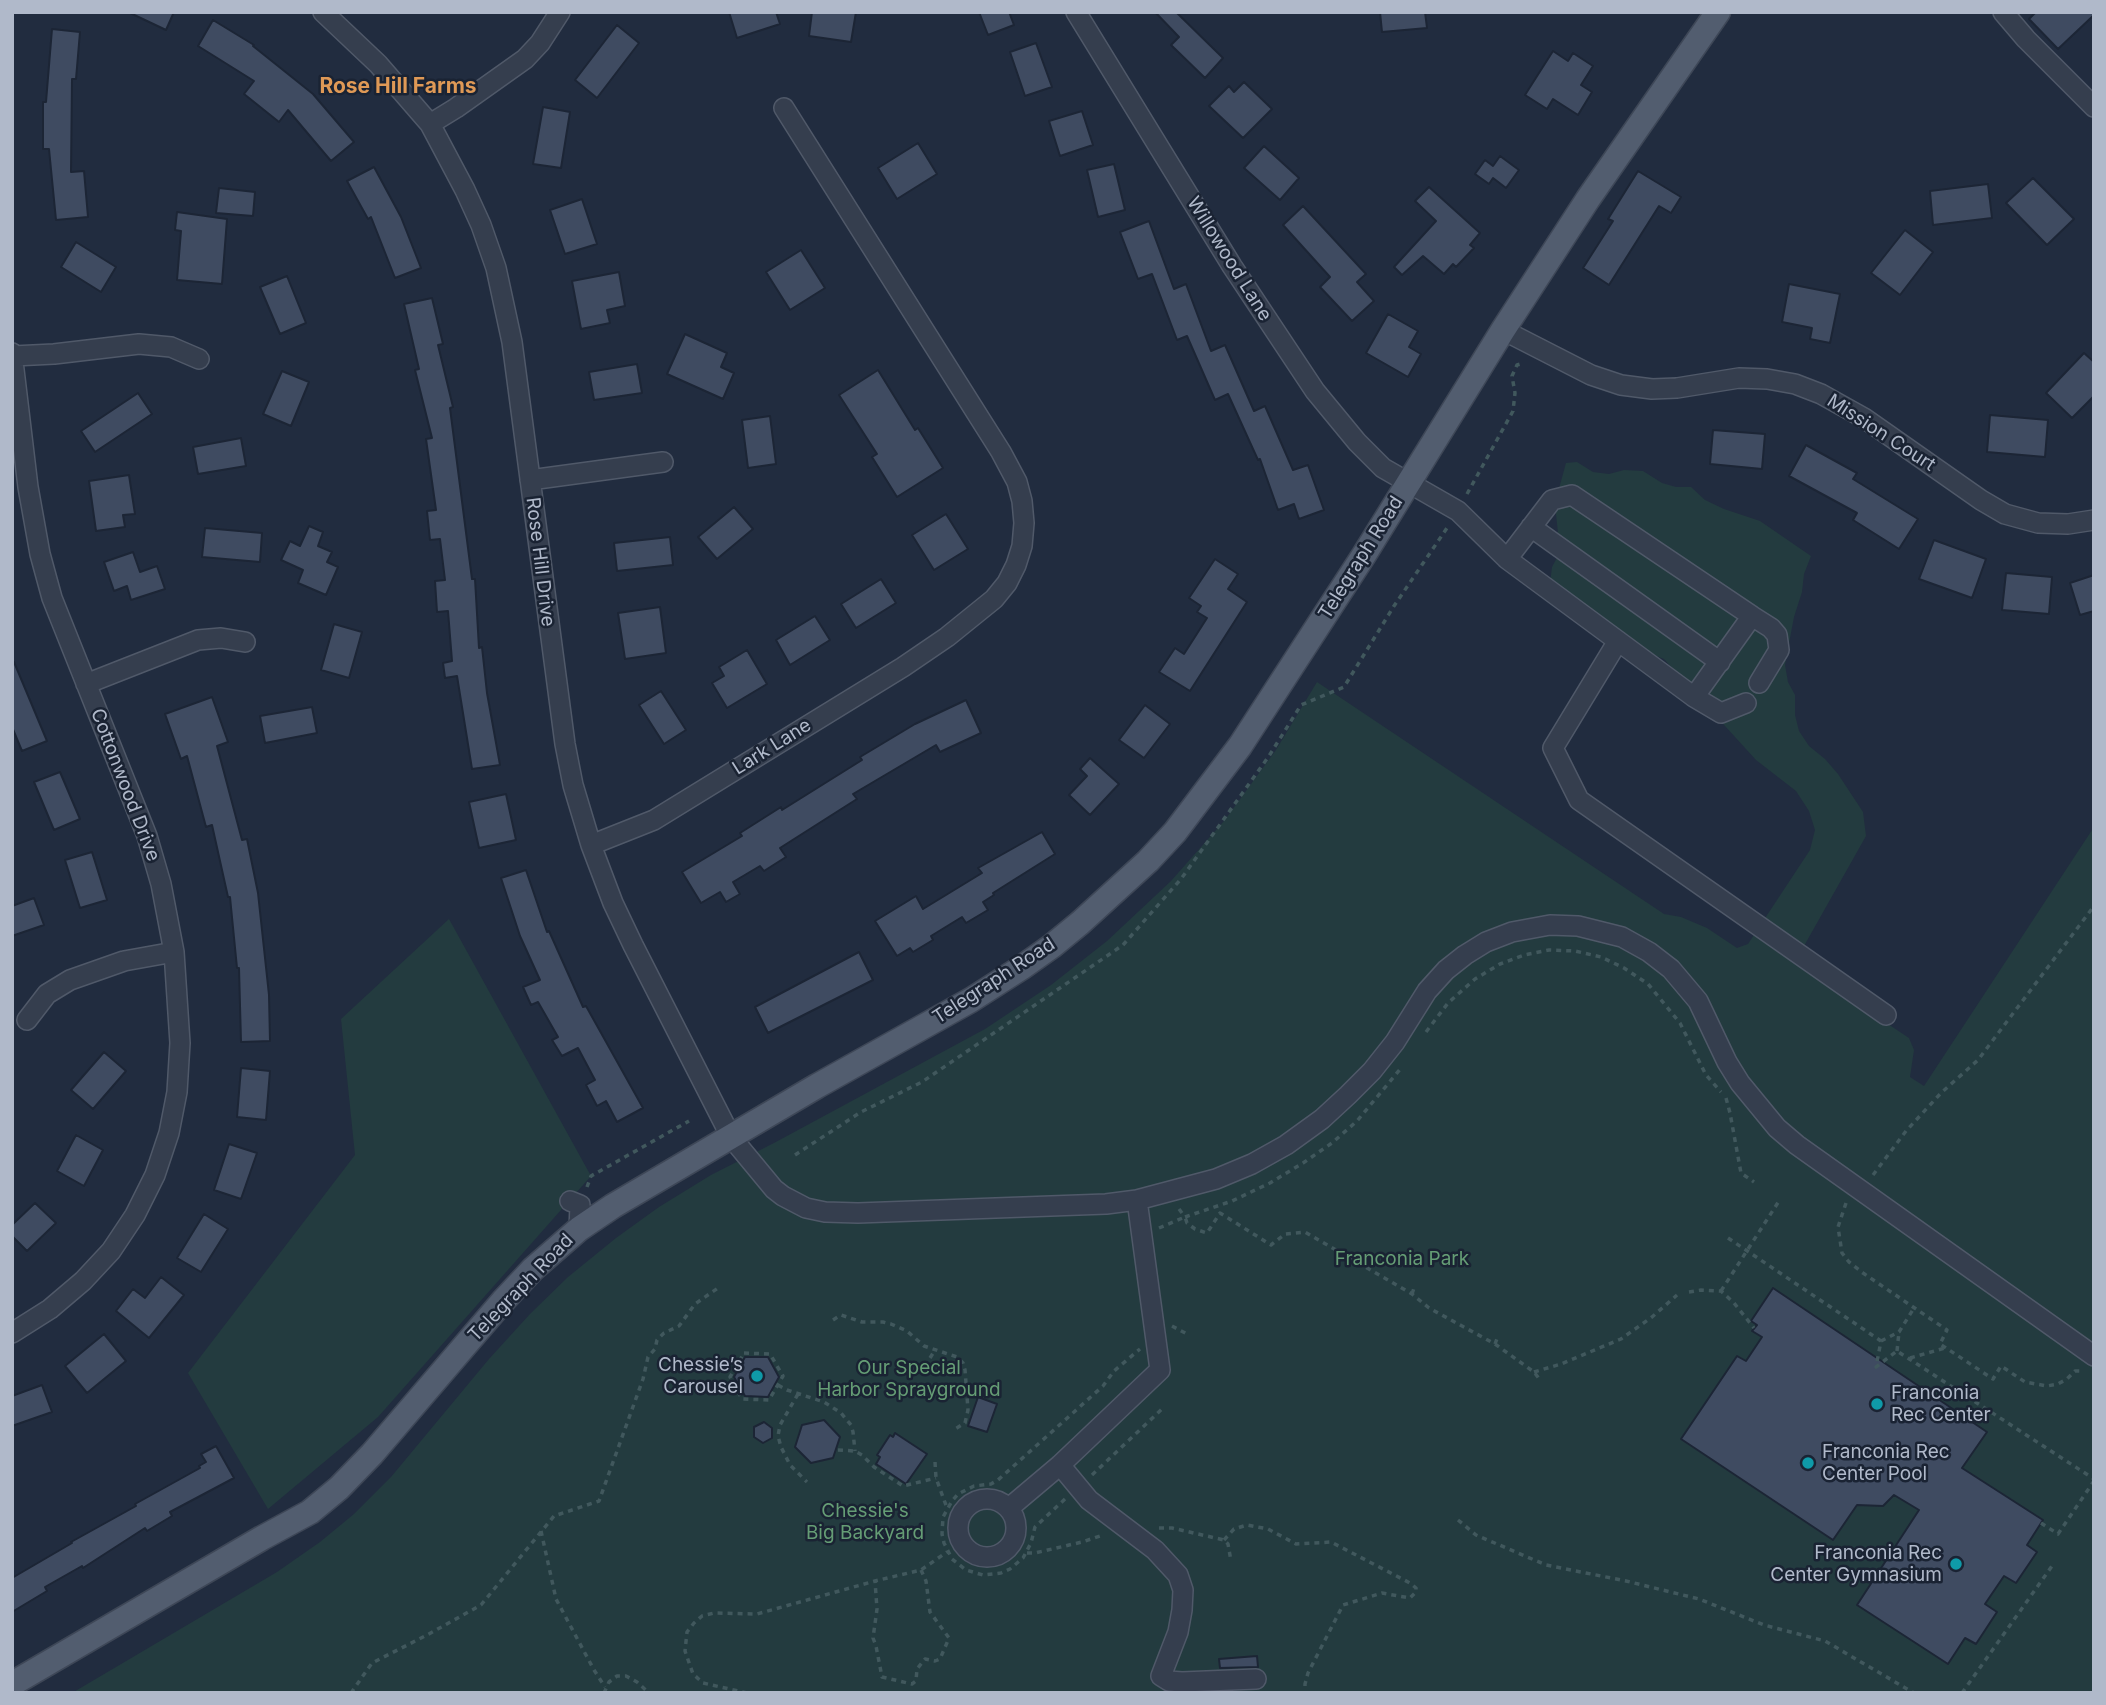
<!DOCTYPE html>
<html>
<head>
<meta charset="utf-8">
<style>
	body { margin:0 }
	#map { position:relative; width:2106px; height:1705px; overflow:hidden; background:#212c3f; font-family:Inter,sans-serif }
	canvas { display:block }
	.frame { position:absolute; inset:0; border:14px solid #b0b9ca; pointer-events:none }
</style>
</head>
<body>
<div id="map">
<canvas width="2106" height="1705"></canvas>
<div class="frame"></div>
</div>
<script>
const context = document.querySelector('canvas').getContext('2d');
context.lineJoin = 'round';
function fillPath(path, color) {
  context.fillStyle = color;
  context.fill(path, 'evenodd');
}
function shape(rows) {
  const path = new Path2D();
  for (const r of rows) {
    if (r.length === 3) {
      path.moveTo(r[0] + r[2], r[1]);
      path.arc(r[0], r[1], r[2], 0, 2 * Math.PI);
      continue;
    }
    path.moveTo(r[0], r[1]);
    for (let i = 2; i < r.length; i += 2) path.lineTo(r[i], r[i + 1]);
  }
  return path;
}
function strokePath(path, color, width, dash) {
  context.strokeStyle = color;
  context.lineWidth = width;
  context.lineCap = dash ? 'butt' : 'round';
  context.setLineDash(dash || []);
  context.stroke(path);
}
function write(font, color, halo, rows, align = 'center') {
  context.font = font + ' Inter,sans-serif';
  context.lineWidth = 5;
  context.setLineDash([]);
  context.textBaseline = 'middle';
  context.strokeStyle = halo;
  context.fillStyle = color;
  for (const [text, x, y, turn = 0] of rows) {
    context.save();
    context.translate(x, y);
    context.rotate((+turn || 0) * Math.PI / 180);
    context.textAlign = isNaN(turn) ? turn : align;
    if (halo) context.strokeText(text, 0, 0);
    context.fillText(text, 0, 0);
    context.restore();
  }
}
fillPath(shape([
	[1577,462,1593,472,1609,474,1624,470,1643,471,1662,483,1676,487,1691,487,1705,500,1724,509,1760,521,1811,556,1804,574,1802,592,1794,617,1790,638,1785,665,1788,682,1795,695,1795,715,1799,731,1809,746,1825,759,1838,774,1863,812,1866,836,1795,962,1909,1038,1914,1050,1910,1077,1924,1086,2094,827,2094,1693,72,1693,277,1572,320,1542,354,1514,391,1477,489,1359,530,1314,568,1277,616,1238,659,1207,711,1175,774,1143,985,1029,1051,985,1107,941,1171,881,1224,821,1276,750,1317,682,1664,914,1681,917,1707,928,1737,948,1748,944,1810,850,1815,830,1809,811,1796,791,1756,760,1664,659,1649,653,1550,583,1552,567,1560,552,1556,514,1557,496,1566,463],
	[449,919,591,1176,378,1417,268,1509,188,1373,355,1155,341,1019]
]), '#233b3f');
const building = shape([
	[128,12,174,12,166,30,128,12],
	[729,12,776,12,780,24,737,38,729,12],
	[812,12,856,12,851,42,809,36,812,12],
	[979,12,1009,12,1014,25,988,35,979,12],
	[1155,12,1176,12,1223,58,1205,78,1171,45,1179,37,1155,12],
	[1380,12,1425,12,1427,28,1382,32,1380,12],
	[2036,12,2094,12,2094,15,2058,49,2029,19,2036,12],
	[213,20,254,45,253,46,313,94,354,142,331,161,288,110,279,122,244,94,254,81,198,46,213,20],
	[617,25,639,43,597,98,575,80,617,25],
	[52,29,80,32,76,79,72,79,71,172,84,171,88,217,56,220,49,149,43,149,43,102,46,102,52,29],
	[1036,43,1052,87,1025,96,1010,52,1036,43],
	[1553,51,1568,61,1573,53,1593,66,1581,85,1592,92,1578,115,1553,99,1547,109,1525,95,1553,51],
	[1244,82,1272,109,1243,138,1209,106,1229,86,1234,92,1244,82],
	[543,107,570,112,561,168,533,164,543,107],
	[1082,111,1093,145,1060,156,1049,121,1082,111],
	[918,143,937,174,897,199,878,168,918,143],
	[1264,146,1299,178,1280,200,1244,168,1264,146],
	[1500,156,1519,170,1506,188,1493,178,1489,184,1475,174,1485,160,1493,166,1500,156],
	[1114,164,1125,210,1098,217,1087,170,1114,164],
	[374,167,401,217,421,268,395,278,371,217,368,219,347,181,374,167],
	[1638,171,1681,197,1671,213,1659,206,1609,285,1583,268,1613,221,1608,219,1638,171],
	[2033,178,2074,219,2047,245,2006,203,2033,178],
	[1988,184,1992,218,1933,225,1930,191,1988,184],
	[1429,187,1480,233,1470,245,1474,248,1456,267,1453,264,1444,274,1423,256,1402,275,1394,267,1436,221,1415,201,1429,187],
	[219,188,255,192,253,216,216,213,219,188],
	[582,199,597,244,565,254,550,210,582,199],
	[1303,206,1366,274,1357,282,1374,301,1352,321,1320,287,1330,277,1283,225,1303,206],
	[177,212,227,219,222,284,177,280,181,231,175,230,177,212],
	[1149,221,1174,289,1186,284,1211,351,1225,345,1254,411,1265,406,1293,470,1308,465,1324,510,1299,519,1294,504,1278,510,1260,459,1258,460,1228,394,1215,400,1187,336,1177,340,1152,274,1138,279,1120,232,1149,221],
	[1905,230,1933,252,1900,295,1871,273,1905,230],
	[76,242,116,267,101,292,61,267,76,242],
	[801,250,825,288,790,310,766,272,801,250],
	[619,272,625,306,607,310,610,323,581,329,572,281,619,272],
	[287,276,306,323,280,334,260,287,287,276],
	[1789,284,1840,294,1830,343,1810,339,1812,328,1782,322,1789,284],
	[432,298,443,344,438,345,453,407,450,408,472,579,475,579,479,648,482,647,487,693,500,765,472,769,457,676,445,678,443,663,452,661,448,611,437,612,435,581,445,580,440,539,430,540,427,511,436,510,426,439,432,438,415,370,419,369,404,304,432,298],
	[1388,314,1418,331,1409,347,1421,354,1408,377,1366,353,1388,314],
	[685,334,727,353,721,367,734,373,723,399,667,374,685,334],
	[2084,353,2094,362,2094,396,2072,418,2046,393,2084,353],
	[637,364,642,393,594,400,589,372,637,364],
	[878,370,915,430,918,428,943,468,897,497,872,457,877,454,839,395,878,370],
	[282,371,309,382,291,426,263,414,282,371],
	[138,393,152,414,95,452,81,431,138,393],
	[1990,415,2048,420,2045,457,1987,452,1990,415],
	[770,416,776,464,748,468,742,420,770,416],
	[1713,430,1765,434,1762,469,1710,464,1713,430],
	[241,438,246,466,198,474,193,447,241,438],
	[1806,445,1857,473,1853,479,1918,519,1899,549,1853,520,1857,513,1789,476,1806,445],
	[129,475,135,514,123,515,125,527,96,531,89,481,129,475],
	[734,507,753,529,717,559,698,537,734,507],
	[946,514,968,549,934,570,912,535,946,514],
	[309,526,323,532,318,546,332,552,327,562,338,567,326,595,298,583,303,570,281,560,290,541,300,546,309,526],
	[205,528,262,533,260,562,202,557,205,528],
	[670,537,673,565,617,571,614,543,670,537],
	[1934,540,1986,559,1972,598,1919,579,1934,540],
	[133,552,140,572,157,566,165,589,131,600,127,586,114,591,104,562,133,552],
	[1215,559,1238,574,1228,589,1247,602,1190,691,1159,672,1175,648,1184,654,1207,618,1197,612,1201,606,1189,598,1215,559],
	[2006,573,2052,577,2049,614,2002,610,2006,573],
	[2094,575,2094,611,2080,615,2070,583,2094,575],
	[881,579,896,603,856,628,841,604,881,579],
	[660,607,666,653,625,659,618,613,660,607],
	[815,616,830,640,790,665,776,640,815,616],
	[334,624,362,632,349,678,321,670,334,624],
	[747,650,767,684,727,708,712,683,724,676,719,667,747,650],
	[14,662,47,741,22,751,12,727,12,663,14,662],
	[661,691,686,730,664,744,639,705,661,691],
	[212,697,228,742,217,746,242,840,247,839,258,893,269,995,270,1041,241,1042,239,968,237,968,230,897,228,897,212,825,206,827,187,756,181,759,165,714,212,697],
	[966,700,981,733,940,752,936,745,853,794,857,799,780,848,786,857,764,871,760,866,733,882,740,894,726,902,720,892,701,903,682,872,742,836,740,833,781,807,782,810,862,760,860,757,915,724,966,700],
	[1145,705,1170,724,1144,758,1119,740,1145,705],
	[312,707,317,733,265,743,260,716,312,707],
	[1090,758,1119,784,1090,815,1069,795,1087,776,1080,769,1090,758],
	[60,772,80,819,54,830,34,782,60,772],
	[506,794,516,840,479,848,469,802,506,794],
	[1042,832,1055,854,993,893,994,895,983,902,988,910,966,923,962,917,931,936,933,940,913,952,910,948,897,956,875,921,916,896,923,909,982,873,978,868,1042,832],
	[92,852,107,900,80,908,65,860,92,852],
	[526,870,547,932,549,931,583,1007,586,1006,643,1108,617,1122,606,1101,597,1106,586,1085,595,1080,578,1048,562,1056,552,1040,558,1037,538,1002,531,1005,523,987,540,980,520,936,501,878,526,870],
	[34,898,44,925,12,936,12,906,34,898],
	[859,952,873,980,768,1033,755,1007,859,952],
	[104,1052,126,1071,93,1109,71,1090,104,1052],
	[241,1068,270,1071,266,1120,237,1117,241,1068],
	[76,1135,103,1150,84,1186,57,1171,76,1135],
	[229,1144,257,1153,241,1199,214,1190,229,1144],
	[35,1203,56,1223,27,1251,12,1236,12,1225,35,1203],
	[204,1214,228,1229,201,1272,177,1258,204,1214],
	[161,1277,184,1295,149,1338,116,1311,133,1289,145,1298,161,1277],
	[1773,1288,1987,1432,1962,1468,2043,1520,2027,1545,2037,1552,2016,1583,2004,1576,1985,1604,1997,1612,1976,1644,1965,1638,1948,1664,1857,1605,1919,1510,1894,1495,1883,1506,1857,1505,1833,1540,1681,1439,1737,1356,1746,1361,1762,1337,1752,1331,1757,1325,1751,1321,1773,1288],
	[104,1334,126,1361,87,1393,65,1366,104,1334],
	[745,1357,768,1357,779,1377,768,1397,745,1396,734,1377,745,1357],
	[42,1385,52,1412,12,1426,12,1396,42,1385],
	[978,1397,997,1404,987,1432,968,1426,978,1397],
	[824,1420,840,1437,833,1458,811,1463,795,1447,802,1425,824,1420],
	[764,1422,772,1428,772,1438,763,1443,754,1437,754,1427,764,1422],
	[895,1433,927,1454,906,1484,876,1464,880,1457,877,1455,890,1435,893,1437,895,1433],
	[216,1446,234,1478,170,1512,172,1516,147,1531,145,1528,83,1568,82,1566,45,1587,47,1591,12,1612,12,1578,72,1543,71,1542,136,1506,135,1504,200,1468,199,1466,206,1462,201,1454,216,1446],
	[1257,1656,1258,1667,1220,1668,1219,1659,1257,1656]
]);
fillPath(building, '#3f4b61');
strokePath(building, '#1c2535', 2);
const minor = shape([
	[323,12,378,64,430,124,465,190,481,225,496,268,512,342,565,744,573,785,591,845,613,903,633,945,731,1137,774,1189,783,1196,806,1208,825,1212,858,1213,1106,1204,1137,1200,1216,1179,1252,1164,1286,1145,1322,1119,1348,1095,1372,1071,1395,1042,1427,991,1446,970,1465,955,1486,942,1512,932,1550,925,1578,926,1622,937,1649,952,1671,969,1698,1001,1727,1062,1740,1083,1777,1128,1797,1145,2094,1356],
	[1076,12,1232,266,1315,391,1357,442,1383,468,1458,511,1507,559,1552,500,1572,495,1752,616,1694,697,1507,559],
	[2003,12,2026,39,2094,107],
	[430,124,456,108,525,59,540,43,560,12],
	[1503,330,1591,375,1621,385,1652,389,1677,388,1739,378,1767,379,1795,384,1821,394,1864,418,1981,500,2005,514,2038,523,2068,524,2094,520],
	[12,353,28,487,40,554,52,598,147,836,161,884,174,952,180,1043,177,1092,169,1133,155,1175,135,1215,111,1251,83,1281,50,1309,12,1333],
	[13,356,54,354,139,344,171,347,199,359],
	[530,480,663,462],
	[1531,527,1720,662],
	[1752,616,1771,628,1777,635,1779,650,1759,683],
	[1618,641,1553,748,1579,800,1886,1015],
	[86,684,198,640,221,638,245,642],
	[1694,697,1721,713,1746,703],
	[591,845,654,820,903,667,947,637,994,599,1007,583,1016,565,1022,546,1024,523,1022,501,1017,482,1001,452,784,108],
	[27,1020,47,994,70,980,124,961,174,952],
	[570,1201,580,1205,579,1229],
	[1060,1465,1089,1500,1155,1550,1178,1575,1183,1590,1182,1610,1178,1632,1161,1676,1169,1681,1182,1682,1256,1679],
	[987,1528,29],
	[1009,1508,1060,1465,1160,1370,1137,1200]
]);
const major = shape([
	[12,1684,262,1538,310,1512,339,1488,372,1454,503,1301,533,1269,579,1229,613,1206,817,1086,971,1000,1021,968,1052,946,1080,923,1148,861,1175,832,1240,746,1364,555,1503,330,1588,199,1718,12]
]);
strokePath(minor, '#505969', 22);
strokePath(major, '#3e4757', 27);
strokePath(shape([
	[1467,494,1513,411,1515,393,1512,376,1517,365,1524,363],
	[1426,1032,1448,1003,1475,979,1500,964,1524,955,1549,950,1575,951,1601,957,1624,968,1648,984,1680,1023,1706,1075,1721,1092],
	[1726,1098,1730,1113,1741,1173,1754,1182],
	[795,1155,861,1112,922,1082,1123,945,1181,879,1269,756,1301,705,1344,687,1394,606,1447,528],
	[1873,1175,1906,1131,1941,1093,1978,1060,2094,906],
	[587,1187,591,1176,689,1121],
	[1846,1203,1838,1227,1842,1253,1849,1262,1863,1273,1947,1330,1940,1344,1993,1379,2001,1366,2025,1382,2047,1386,2058,1384,2067,1379,2075,1371,2083,1371],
	[1179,1209,1185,1217,1232,1201,1270,1183,1303,1163,1332,1143,1357,1121,1402,1067],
	[1159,1228,1185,1217,1187,1223,1195,1229,1207,1233,1220,1213,1271,1245,1285,1234,1305,1232,1412,1294,1429,1308,1495,1344,1534,1372,1540,1380],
	[1728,1238,1881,1341,1876,1367,1897,1351,2094,1479],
	[1721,1291,1779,1201],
	[1689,1292,1701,1290,1721,1291,1734,1303,1754,1328],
	[1412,1294,1415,1285],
	[833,1320,841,1315,862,1322,883,1322,891,1324,907,1331,924,1346,957,1357,963,1363,965,1370,968,1410,965,1423,955,1429],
	[1172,1326,1189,1335],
	[1881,1341,1899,1332,1914,1308],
	[1495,1344,1498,1336],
	[1897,1351,1899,1332],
	[744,1353,770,1354,783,1376,769,1400,742,1399,730,1377,744,1353],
	[930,1358,935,1350],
	[1910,1358,1945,1348],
	[1534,1372,1561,1364,1621,1339,1652,1317,1677,1295],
	[778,1385,787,1390,824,1402,841,1413,851,1425,853,1432,855,1451],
	[798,1394,780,1425,778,1436,781,1447,790,1465,807,1482],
	[838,1450,855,1451,862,1455,874,1467,903,1486,936,1478],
	[935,1462,936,1478,947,1508],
	[1092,1475,1162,1409],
	[1065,1499,1035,1527,1031,1543,1023,1558,1010,1569,1001,1573,983,1575,966,1570,952,1559,944,1543,942,1534,943,1517,952,1501,958,1494,974,1486,991,1484,998,1480,1103,1386,1114,1371,1140,1349],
	[1458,1520,1476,1535,1546,1565,1626,1581,1699,1599,1764,1625,1825,1641,1914,1693],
	[2041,1523,2058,1534,2094,1481],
	[1159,1528,1172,1528,1224,1540,1228,1544,1231,1561],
	[541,1531,556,1599,594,1670,605,1687],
	[1224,1540,1234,1529,1247,1525,1268,1529,1296,1544,1331,1542,1410,1583,1416,1588,1416,1592,1410,1598,1382,1593,1343,1605,1308,1673,1305,1684,1305,1693],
	[1027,1553,1035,1553,1082,1542,1103,1535],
	[921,1570,926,1581,930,1612,949,1638,940,1659,935,1661,925,1659,917,1669,916,1681,912,1684,882,1677,876,1646,873,1638,877,1609,875,1581,921,1570,947,1552],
	[351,1693,372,1663,427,1635,481,1605,554,1516,599,1501,643,1379,648,1357,655,1349,657,1340,664,1333,679,1326,695,1304,718,1288],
	[604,1693,609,1682,617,1676,626,1676,637,1682,649,1693],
	[747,1693,703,1683,693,1674,685,1651,687,1632,694,1623,702,1616,714,1613,757,1614,875,1581],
	[1962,1693,2052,1566]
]), '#41585d', 3.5, [5, 5]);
strokePath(minor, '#353e4e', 19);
strokePath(major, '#525d6f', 24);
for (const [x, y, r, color] of [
	[757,1376,7,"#0f9aa8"],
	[1877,1404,7,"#0f9aa8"],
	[1808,1463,7,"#0f9aa8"],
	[1956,1564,7,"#0f9aa8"]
]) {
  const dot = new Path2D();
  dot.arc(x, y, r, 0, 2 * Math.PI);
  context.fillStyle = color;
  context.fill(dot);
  strokePath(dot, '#1a2333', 2.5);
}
write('19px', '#b0b9ca', '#1a2333', [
	["Willowood Lane",1229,259,58],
	["Mission Court",1881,433,33],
	["Telegraph Road",1361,558,-58],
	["Rose Hill Drive",540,562,83],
	["Lark Lane",772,747,-32],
	["Cottonwood Drive",125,785,69],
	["Telegraph Road",994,981,-33],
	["Telegraph Road",521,1288,-46]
]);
write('19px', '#659d75', '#1a2333', [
	["Franconia Park",1402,1259],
	["Our Special",909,1368],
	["Harbor Sprayground",909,1390],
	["Chessie's",865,1511],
	["Big Backyard",865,1533]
]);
write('19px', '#b0b9ca', '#1a2333', [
	["Chessie’s",743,1365],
	["Carousel",743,1387],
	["Franconia",1891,1393,"left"],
	["Rec Center",1891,1415,"left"],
	["Franconia Rec",1822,1452,"left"],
	["Center Pool",1822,1474,"left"],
	["Franconia Rec",1942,1553],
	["Center Gymnasium",1942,1575]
], 'right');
write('bold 21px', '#df9956', '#1a2333', [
	["Rose Hill Farms",398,87]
]);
</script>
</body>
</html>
